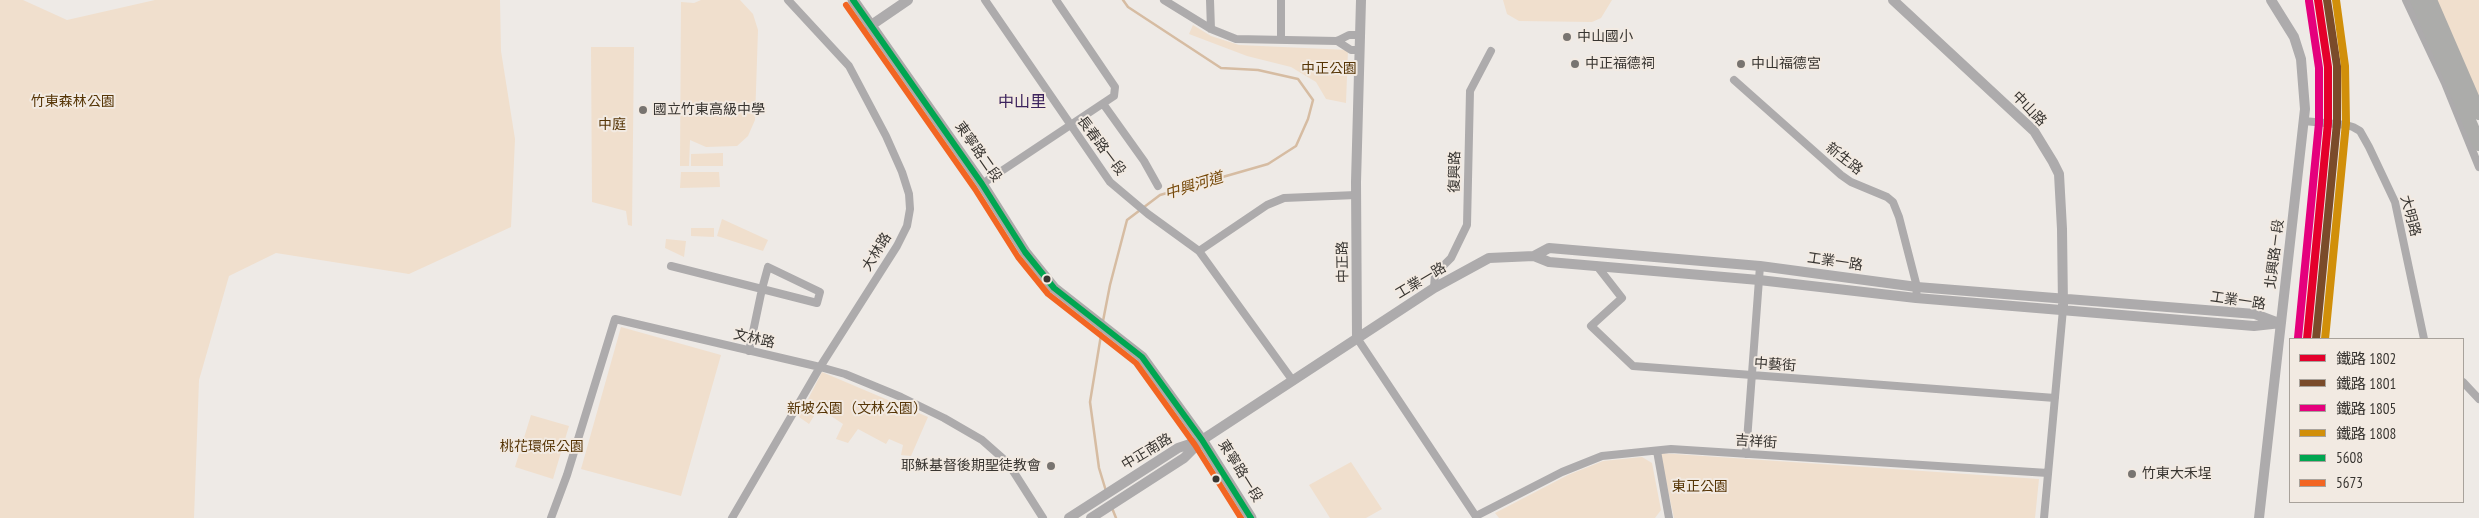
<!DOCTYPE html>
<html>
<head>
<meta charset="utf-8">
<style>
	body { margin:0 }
	#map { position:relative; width:2479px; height:518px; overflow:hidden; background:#eeeae6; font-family:"PT Sans Narrow","Noto Sans TC",sans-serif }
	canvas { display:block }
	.legend { position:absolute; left:2289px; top:338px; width:175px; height:165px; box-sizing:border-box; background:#f2eae2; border:1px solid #a8a29b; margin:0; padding:6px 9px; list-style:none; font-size:15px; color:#383531 }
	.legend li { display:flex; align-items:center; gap:10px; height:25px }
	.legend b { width:25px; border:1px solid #a8a29b }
</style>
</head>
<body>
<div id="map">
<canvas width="2479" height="518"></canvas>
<ul class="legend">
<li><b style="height:6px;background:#e4002b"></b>鐵路 1802</li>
<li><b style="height:6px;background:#7a4b2a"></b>鐵路 1801</li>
<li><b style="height:6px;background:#e5007d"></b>鐵路 1805</li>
<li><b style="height:6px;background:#d18f0a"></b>鐵路 1808</li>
<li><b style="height:6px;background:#00a651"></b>5608</li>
<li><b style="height:6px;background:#f26522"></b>5673</li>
</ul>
</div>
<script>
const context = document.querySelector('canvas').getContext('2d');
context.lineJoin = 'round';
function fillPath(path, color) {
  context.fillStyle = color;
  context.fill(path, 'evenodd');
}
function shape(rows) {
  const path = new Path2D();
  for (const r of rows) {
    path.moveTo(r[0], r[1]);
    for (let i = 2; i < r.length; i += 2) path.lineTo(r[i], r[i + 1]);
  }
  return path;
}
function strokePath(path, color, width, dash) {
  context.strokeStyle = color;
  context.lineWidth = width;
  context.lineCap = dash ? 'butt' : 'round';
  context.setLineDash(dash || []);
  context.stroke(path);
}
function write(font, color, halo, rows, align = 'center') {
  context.font = font + ' "PT Sans Narrow","Noto Sans TC",sans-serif';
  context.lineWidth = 4;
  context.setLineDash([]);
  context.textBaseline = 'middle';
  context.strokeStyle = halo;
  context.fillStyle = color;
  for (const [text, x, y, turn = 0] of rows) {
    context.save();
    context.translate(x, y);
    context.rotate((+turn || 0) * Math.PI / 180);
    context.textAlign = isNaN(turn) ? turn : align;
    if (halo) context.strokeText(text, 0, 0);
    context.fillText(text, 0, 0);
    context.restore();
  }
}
fillPath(shape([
	[0,0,23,0,67,20,155,0,500,0,501,51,515,139,511,227,409,274,276,253,229,276,199,380,194,518,0,518],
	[701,0,740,0,753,14,758,30,755,120,748,136,737,146,706,147,690,140,689,166,680,166,681,2,694,3],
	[1503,0,1612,0,1601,18,1592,22,1519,21,1507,14],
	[2430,0,2479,0,2479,110],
	[1193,25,1211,36,1239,45,1348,50,1346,103,1326,99,1316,82,1291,67,1247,56,1189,34],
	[591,47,634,47,632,226,628,225,626,211,592,202],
	[723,153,723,166,691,166,691,154],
	[681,172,719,172,720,187,680,188],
	[722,219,768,240,763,251,717,236],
	[691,228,714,228,714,237,691,236],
	[666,239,686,241,684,257,665,248],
	[621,327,721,355,681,496,581,469],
	[822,372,928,417,911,456,901,455,903,445,889,439,886,444,858,429,848,443,836,439,843,424,831,416,817,411,809,424,799,417],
	[531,415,569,426,553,479,515,467],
	[1660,453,2039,479,2035,518,1674,518],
	[1642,457,1652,463,1661,510,1655,518,1499,518,1495,513,1568,475,1603,461],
	[1351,462,1382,509,1366,518,1330,518,1309,485]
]), '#f0dfcd');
strokePath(shape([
	[1103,321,1110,285,1127,220,1160,195,1268,164,1296,146,1308,119,1313,100,1298,79,1258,70,1221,68,1128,7,1123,0],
	[1102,329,1090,402,1099,468,1106,491],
	[1112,508,1116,518]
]), '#d6bca2', 2.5);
strokePath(shape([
	[985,0,1110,182,1148,214,1199,251,1293,381],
	[1164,0,1211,29,1236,39,1337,41,1349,35,1360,35],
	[1210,0,1211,29],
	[1281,0,1281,39],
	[2406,0,2445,83,2479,167],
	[1337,41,1351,50,1360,50],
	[1734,80,1841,175,1851,182,1887,197,1893,202,1899,217,1917,287,1916,298],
	[1104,105,1144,161,1158,186],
	[2304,121,2346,125,2353,127,2360,131,2369,147,2395,202,2424,339],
	[982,184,1114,96,1115,87,1056,0],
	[1199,251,1267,205,1284,198,1356,195],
	[671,266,762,289,817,303,820,292,768,267,762,289,749,351],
	[1597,266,1622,298,1591,326,1633,366,2055,398],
	[1434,288,1435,274,1451,258,1467,225,1470,91,1491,51],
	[1357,338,1477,518],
	[2463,382,2479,399],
	[1657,451,1669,518],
	[1746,454,1760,266],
	[1476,516,1562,472,1602,456,1671,449,2048,473],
	[551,518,567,475,615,319,820,367,845,374,901,397,944,418,982,440,1008,463,1043,518],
	[732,518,820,367,897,246,907,226,910,209,909,194,902,172,886,136,849,66,788,0],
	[2044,518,2063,309]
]), '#adabac', 8);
strokePath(shape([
	[1893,0,2034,131,2053,162,2059,174,2062,229,2063,306],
	[870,26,908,0],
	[1534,256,1549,248,1760,266,1917,287,2255,314,2276,322],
	[1357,338,1356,182,1361,0],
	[1069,518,1178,448,1199,441],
	[1091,518,1184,458,1202,440,1434,288,1489,258,1534,256,1549,262,1759,280,1916,298,2254,326,2281,323],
	[2259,518,2305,109,2301,59,2294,37,2271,0]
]), '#adabac', 10);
strokePath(shape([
	[853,0,982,184,1025,252,1054,288,1142,357,1202,440,1251,518]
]), '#acaaaa', 11);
strokePath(shape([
	[2417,0,2479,144],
	[2430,0,2479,113]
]), '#acacaa', 14);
strokePath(shape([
	[853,0,982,184,1025,252,1054,288,1142,357,1202,440,1251,518]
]), '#00a651', 6);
strokePath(shape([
	[846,5,975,189,1018,257,1048,294,1136,363,1195,445,1241,518]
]), '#f26522', 6);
strokePath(shape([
	[2307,339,2328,123,2328,67,2318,0]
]), '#e4002b', 8);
strokePath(shape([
	[2316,339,2337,123,2337,66,2327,0]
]), '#7a4b2a', 8);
strokePath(shape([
	[2298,338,2319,123,2319,68,2309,1]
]), '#e5007d', 8);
strokePath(shape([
	[2325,339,2346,123,2345,66,2336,0]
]), '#d18f0a', 8);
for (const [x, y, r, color] of [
	[1567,37,5,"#787470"],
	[1575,64,5,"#787470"],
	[1741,64,5,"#787470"],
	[643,110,5,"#787470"],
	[1047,279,4.5,"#383531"],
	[1051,466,5,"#787470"],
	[2132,474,5,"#787470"],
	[1216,479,4.5,"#383531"]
]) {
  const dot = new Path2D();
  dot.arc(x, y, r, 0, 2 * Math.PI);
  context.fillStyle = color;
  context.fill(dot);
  strokePath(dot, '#f2eae2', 2);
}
write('14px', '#383531', '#f2eae2', [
	["中山國小",1577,37],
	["中正福德祠",1585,64],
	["中山福德宮",1751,64],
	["國立竹東高級中學",653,110],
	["耶穌基督後期聖徒教會",1041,466,"right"],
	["竹東大禾埕",2142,474]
], 'left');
write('14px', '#563506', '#f2eae2', [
	["中正公園",1329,69],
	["竹東森林公園",73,102],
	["中庭",612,125],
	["新坡公園（文林公園）",857,409],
	["桃花環保公園",542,447],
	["東正公園",1700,487]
]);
write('14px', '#383531', '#f2eae2', [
	["中山路",2029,109,46],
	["長春路一段",1101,146,53],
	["東寧路二段",978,152,55],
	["新生路",1844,159,38],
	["復興路",1455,172,-89],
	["大明路",2410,216,75],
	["大林路",877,252,-58],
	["北興路ㄧ段",2275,254,-83],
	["中正路",1343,262,-91],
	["工業一路",1835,262,8],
	["工業一路",1421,281,-31],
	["工業一路",2238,301,8],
	["文林路",754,339,13],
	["中藝街",1775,365,4],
	["吉祥街",1756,442,4],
	["中正南路",1147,452,-31],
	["東寧路一段",1240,471,58]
]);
write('italic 15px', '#754808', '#f2eae2', [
	["中興河道",1194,186,-17]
]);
write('16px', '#3c235d', '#f2eae2', [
	["中山里",1022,102]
]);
</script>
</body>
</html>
